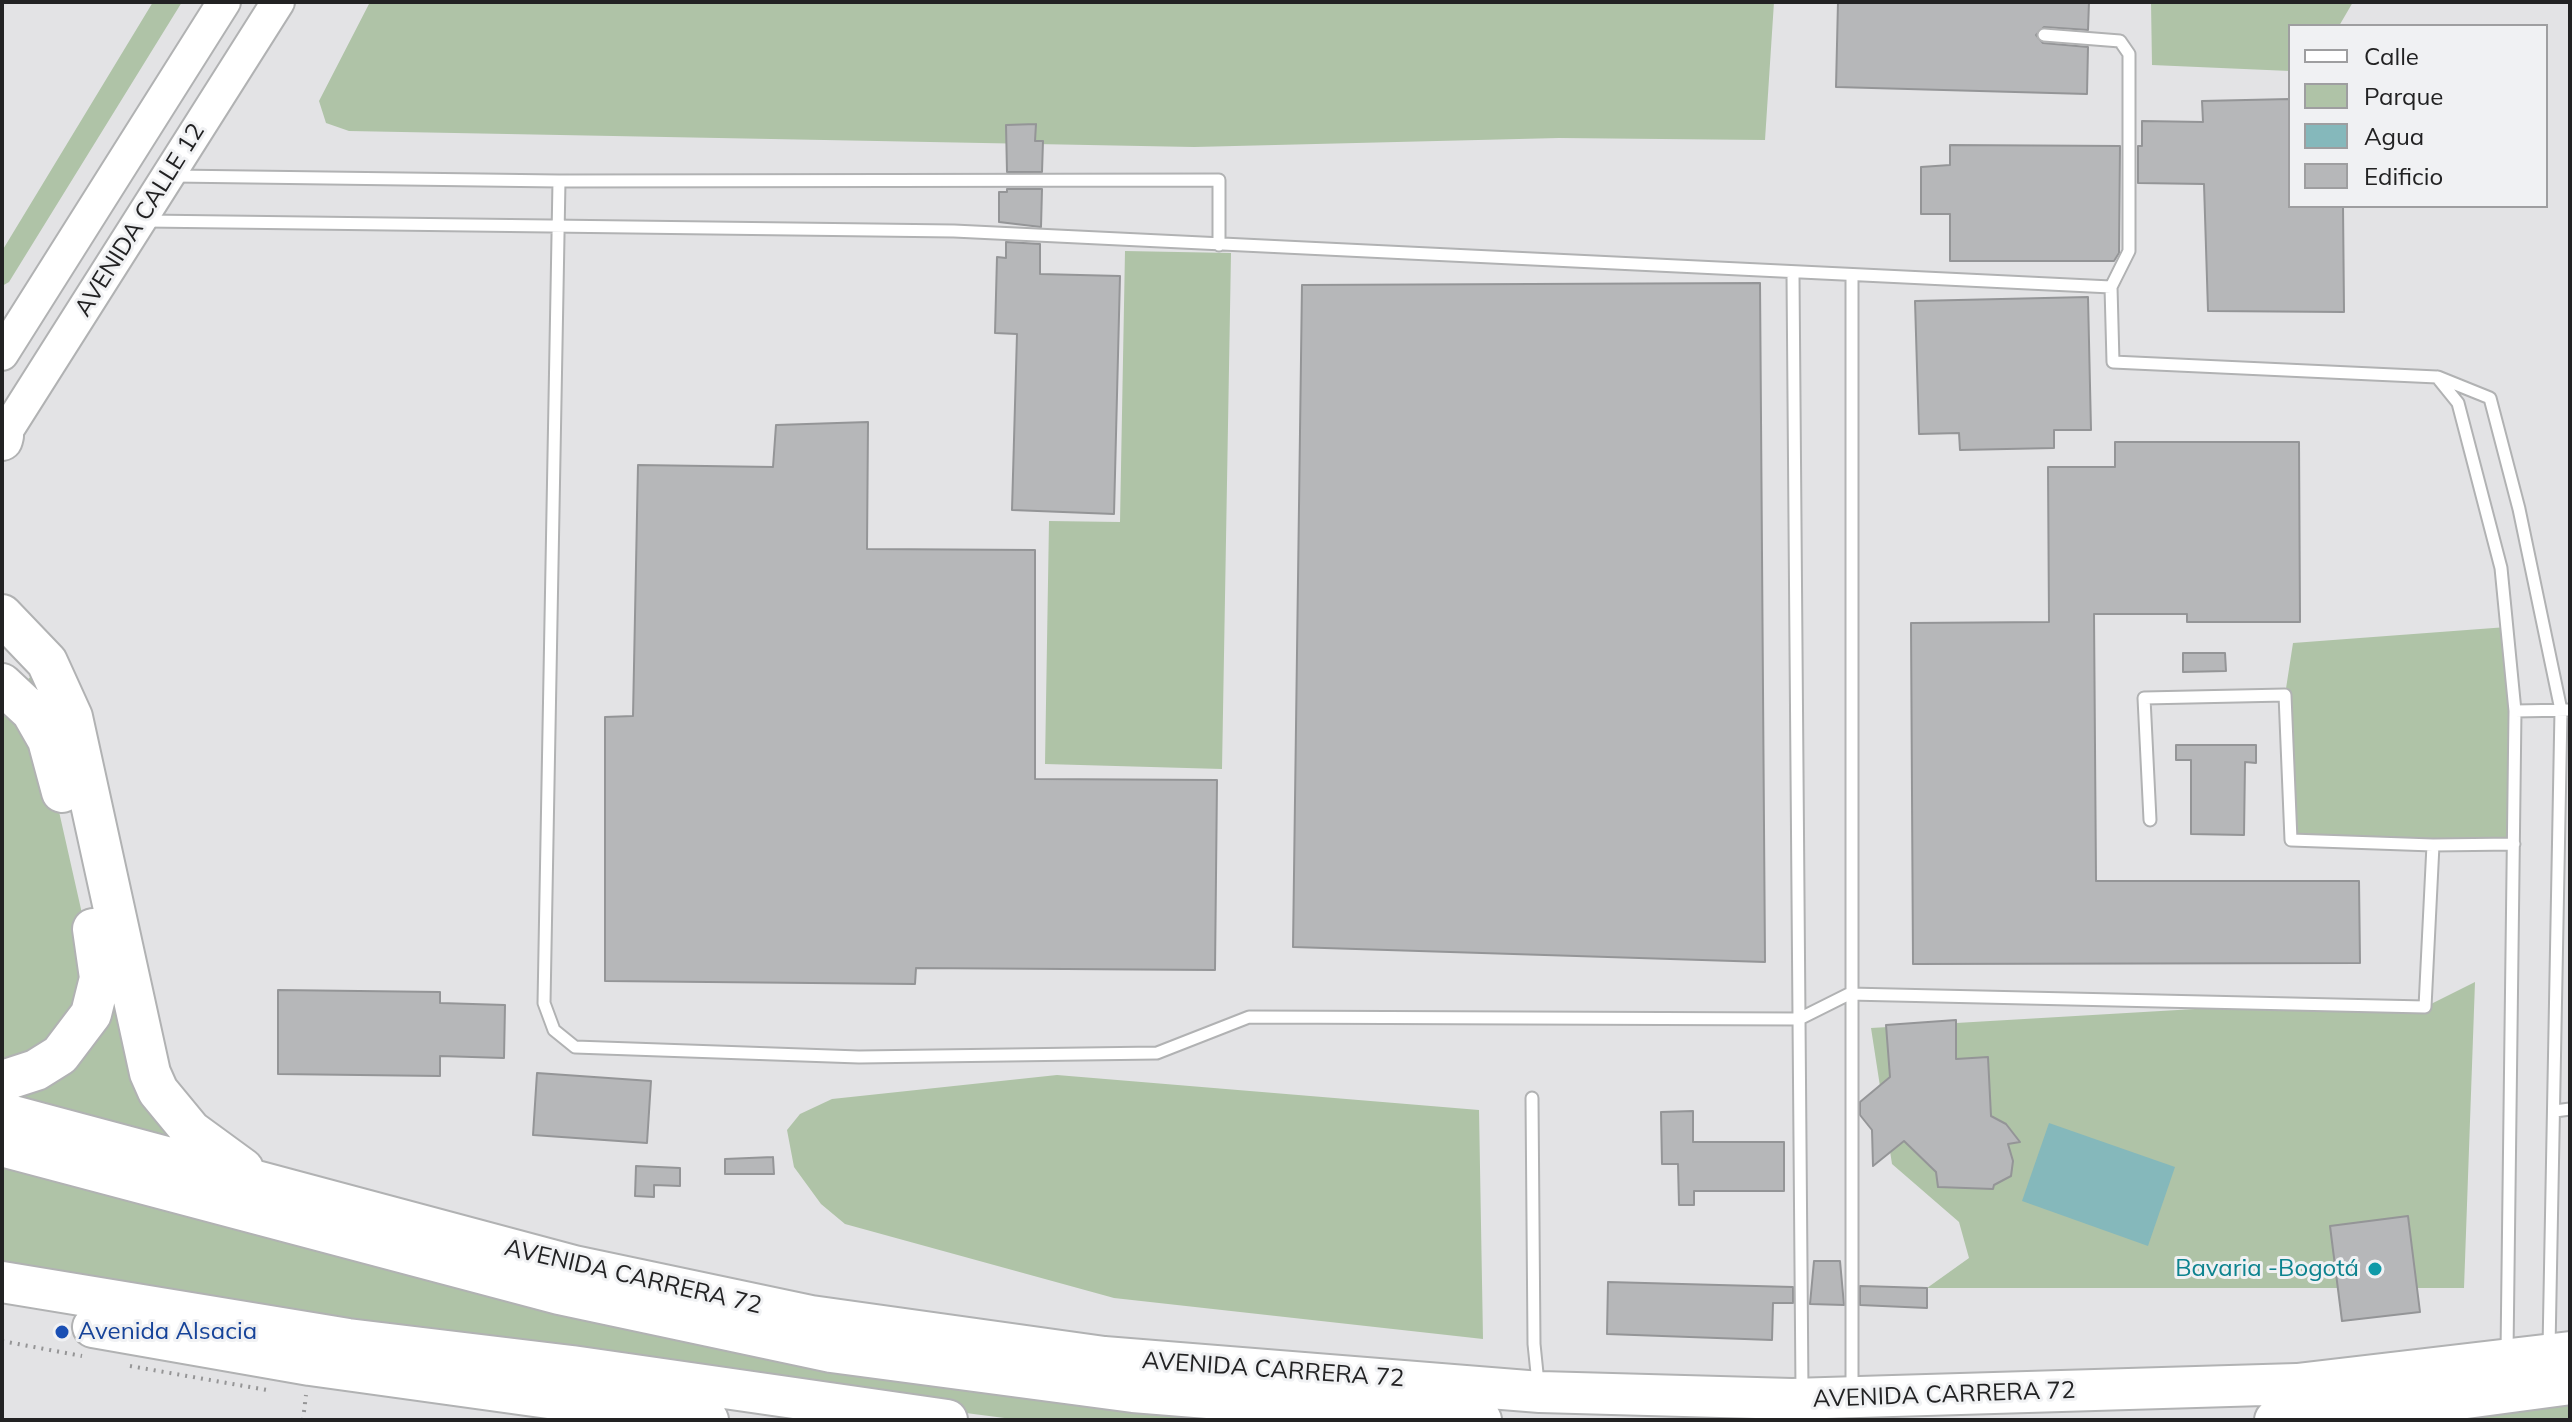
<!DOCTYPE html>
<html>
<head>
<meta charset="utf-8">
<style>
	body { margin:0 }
	#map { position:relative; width:2572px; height:1422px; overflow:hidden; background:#e3e3e5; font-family:Mulish,sans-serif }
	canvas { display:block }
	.frame { position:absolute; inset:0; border:4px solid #222223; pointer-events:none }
	.legend { position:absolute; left:2288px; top:24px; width:260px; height:184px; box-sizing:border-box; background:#f0f1f3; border:2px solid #9e9ea0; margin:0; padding:10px 14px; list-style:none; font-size:24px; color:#222223 }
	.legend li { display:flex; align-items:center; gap:16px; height:40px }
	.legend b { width:40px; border:2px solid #9e9ea0 }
</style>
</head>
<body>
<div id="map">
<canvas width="2572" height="1422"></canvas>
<div class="frame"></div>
<ul class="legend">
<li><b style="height:10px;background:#fff"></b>Calle</li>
<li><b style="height:22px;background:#afc3a7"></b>Parque</li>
<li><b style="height:22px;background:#85b8bb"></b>Agua</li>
<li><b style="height:22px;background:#b6b7b9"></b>Edificio</li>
</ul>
</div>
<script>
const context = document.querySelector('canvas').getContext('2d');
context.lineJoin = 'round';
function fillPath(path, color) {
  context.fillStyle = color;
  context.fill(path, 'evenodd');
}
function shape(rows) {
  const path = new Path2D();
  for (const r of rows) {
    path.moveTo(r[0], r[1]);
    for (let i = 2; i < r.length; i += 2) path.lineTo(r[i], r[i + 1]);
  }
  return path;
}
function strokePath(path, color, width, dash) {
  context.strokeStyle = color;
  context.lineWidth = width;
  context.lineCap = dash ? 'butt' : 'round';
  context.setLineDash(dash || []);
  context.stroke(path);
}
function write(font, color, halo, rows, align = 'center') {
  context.font = font + ' Mulish,sans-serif';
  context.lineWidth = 6;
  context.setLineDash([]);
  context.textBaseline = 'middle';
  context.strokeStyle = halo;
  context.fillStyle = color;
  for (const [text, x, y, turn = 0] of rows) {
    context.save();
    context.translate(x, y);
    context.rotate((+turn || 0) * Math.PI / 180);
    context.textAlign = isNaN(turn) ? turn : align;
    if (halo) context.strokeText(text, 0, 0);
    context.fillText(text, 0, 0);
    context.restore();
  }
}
fillPath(shape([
	[153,2,182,2,9,282,2,286,2,251],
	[370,2,1774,2,1765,140,1559,138,1194,147,349,131,326,123,319,101],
	[2151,2,2353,2,2339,26,2290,26,2290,71,2152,65],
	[1125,251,1231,253,1222,769,1045,764,1049,521,1120,522],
	[2507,627,2515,711,2514,844,2291,840,2285,695,2293,643],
	[42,667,134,1047,205,1152,2,1102,107,956,62,762,19,687],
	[2,693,51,776,92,958,71,1033,2,1072],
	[2475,982,2464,1288,1927,1288,1969,1258,1959,1222,1892,1164,1871,1028,2280,1004,2425,1007],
	[1057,1075,1479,1110,1483,1339,1114,1298,845,1224,821,1204,794,1167,787,1130,800,1114,832,1099],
	[2,1160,1344,1420,1020,1420,873,1401,2,1266],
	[2570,1393,2570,1420,2392,1420]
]), '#afc3a7');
fillPath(shape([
	[2049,1123,2175,1167,2148,1246,2022,1201]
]), '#85b8bb');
const building = shape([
	[1838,2,2089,2,2088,30,2044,27,2036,35,2043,43,2088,47,2087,94,1836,87,1838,2],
	[2290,99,2290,206,2343,206,2344,312,2208,311,2204,184,2138,183,2138,146,2142,146,2142,121,2203,122,2202,101,2290,99],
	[1036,124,1035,141,1043,141,1042,172,1007,172,1006,125,1036,124],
	[1950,145,2120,146,2119,253,2114,261,1950,261,1950,214,1921,214,1921,167,1950,165,1950,145],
	[1007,189,1042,189,1041,227,999,222,999,192,1007,192,1007,189],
	[1006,242,1040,244,1040,274,1120,276,1114,514,1012,510,1017,334,995,333,997,257,1006,258,1006,242],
	[1760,283,1765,962,1293,947,1302,285,1760,283],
	[2088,297,2091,430,2054,430,2054,448,1960,450,1959,433,1919,434,1915,301,2088,297],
	[868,422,867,549,1035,550,1035,779,1217,780,1215,970,916,968,915,984,605,981,605,717,633,716,638,465,773,467,776,425,868,422],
	[2115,442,2299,442,2300,622,2187,622,2187,614,2094,614,2096,881,2359,881,2360,963,1913,964,1911,623,2049,622,2048,467,2115,467,2115,442],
	[2183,653,2225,653,2226,671,2183,672,2183,653],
	[2176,745,2256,745,2256,763,2245,762,2244,835,2191,834,2191,760,2176,760,2176,745],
	[278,990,440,992,440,1003,505,1005,504,1058,440,1056,440,1076,278,1074,278,990],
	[1956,1020,1956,1059,1988,1057,1991,1116,2006,1124,2020,1142,2008,1144,2013,1161,2011,1176,1994,1185,1993,1189,1938,1187,1936,1172,1904,1141,1873,1166,1872,1130,1860,1115,1860,1102,1890,1077,1886,1025,1956,1020],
	[537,1073,651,1081,647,1143,533,1135,537,1073],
	[1693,1111,1693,1142,1784,1142,1784,1191,1694,1191,1694,1205,1679,1205,1678,1164,1662,1164,1661,1112,1693,1111],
	[773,1157,774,1174,725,1174,725,1159,773,1157],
	[636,1166,680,1168,680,1186,654,1185,654,1197,635,1196,636,1166],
	[2408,1216,2420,1312,2342,1321,2330,1226,2408,1216],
	[1814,1261,1840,1261,1844,1305,1810,1304,1814,1261],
	[1608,1282,1793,1287,1793,1303,1773,1303,1772,1340,1607,1334,1608,1282],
	[1860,1286,1927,1288,1927,1308,1860,1305,1860,1286]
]);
fillPath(building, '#b6b7b9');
strokePath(building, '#949597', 2);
const lane = shape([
	[2044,35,2120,41,2129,54,2129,251,2111,287],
	[173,176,559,181,1219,180,1219,245],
	[559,181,544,1003,554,1030,575,1047,859,1057,1157,1053,1249,1017,1799,1019,1849,994,2425,1007,2433,845],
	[146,221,954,231,2111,287,2113,362,2437,377,2458,403,2501,568,2515,711,2507,1352],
	[1793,274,1802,1390],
	[1852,278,1852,1389],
	[2438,377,2490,398,2519,509,2561,710,2549,1348],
	[2515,711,2570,710],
	[2150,820,2144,698,2285,695,2291,840,2433,845,2514,844],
	[1532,1098,1534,1344,1538,1383],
	[2555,1111,2570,1109]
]);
const secondary = shape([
	[2,354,224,2],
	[2,438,278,2]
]);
const highway = shape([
	[2,440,3,436],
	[2,615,47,662,72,717,150,1073,158,1091,191,1131,243,1169],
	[2,684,32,712,48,740,62,792],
	[2,1081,36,1070,60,1055,91,1014,100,978,93,929],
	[2,1113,574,1266,811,1316,1104,1357,1540,1392,1792,1399,2297,1384,2570,1352],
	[2,1146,559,1294,831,1352,1133,1392,1481,1420],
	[2,1282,348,1339,572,1366,947,1420],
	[93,1327,310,1365,708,1420],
	[2275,1420,2332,1416,2570,1384]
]);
strokePath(lane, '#b1b2b3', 15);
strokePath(secondary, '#b1b2b3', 36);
strokePath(highway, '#b1b2b3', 44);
strokePath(shape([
	[2,1341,82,1356],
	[130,1366,267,1390],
	[303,1420,306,1395]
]), '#959596', 4, [2, 6]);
strokePath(lane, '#fff', 11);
strokePath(secondary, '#fff', 32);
strokePath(highway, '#fff', 40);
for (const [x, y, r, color] of [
	[2375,1269,8,"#0f9aa8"],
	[62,1332,8,"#1a4fb4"]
]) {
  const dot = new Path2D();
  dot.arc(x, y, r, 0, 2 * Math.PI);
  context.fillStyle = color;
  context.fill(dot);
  strokePath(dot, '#f0f1f3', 3);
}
write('24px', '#222223', '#f0f1f3', [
	["AVENIDA CALLE 12",140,220,-58],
	["AVENIDA CARRERA 72",633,1277,13],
	["AVENIDA CARRERA 72",1273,1370,4],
	["AVENIDA CARRERA 72",1944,1395,-2]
]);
write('24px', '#0d838f', '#f0f1f3', [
	["Bavaria -Bogotá",2359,1269]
], 'right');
write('24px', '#164399', '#f0f1f3', [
	["Avenida Alsacia",78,1332]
], 'left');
</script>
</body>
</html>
